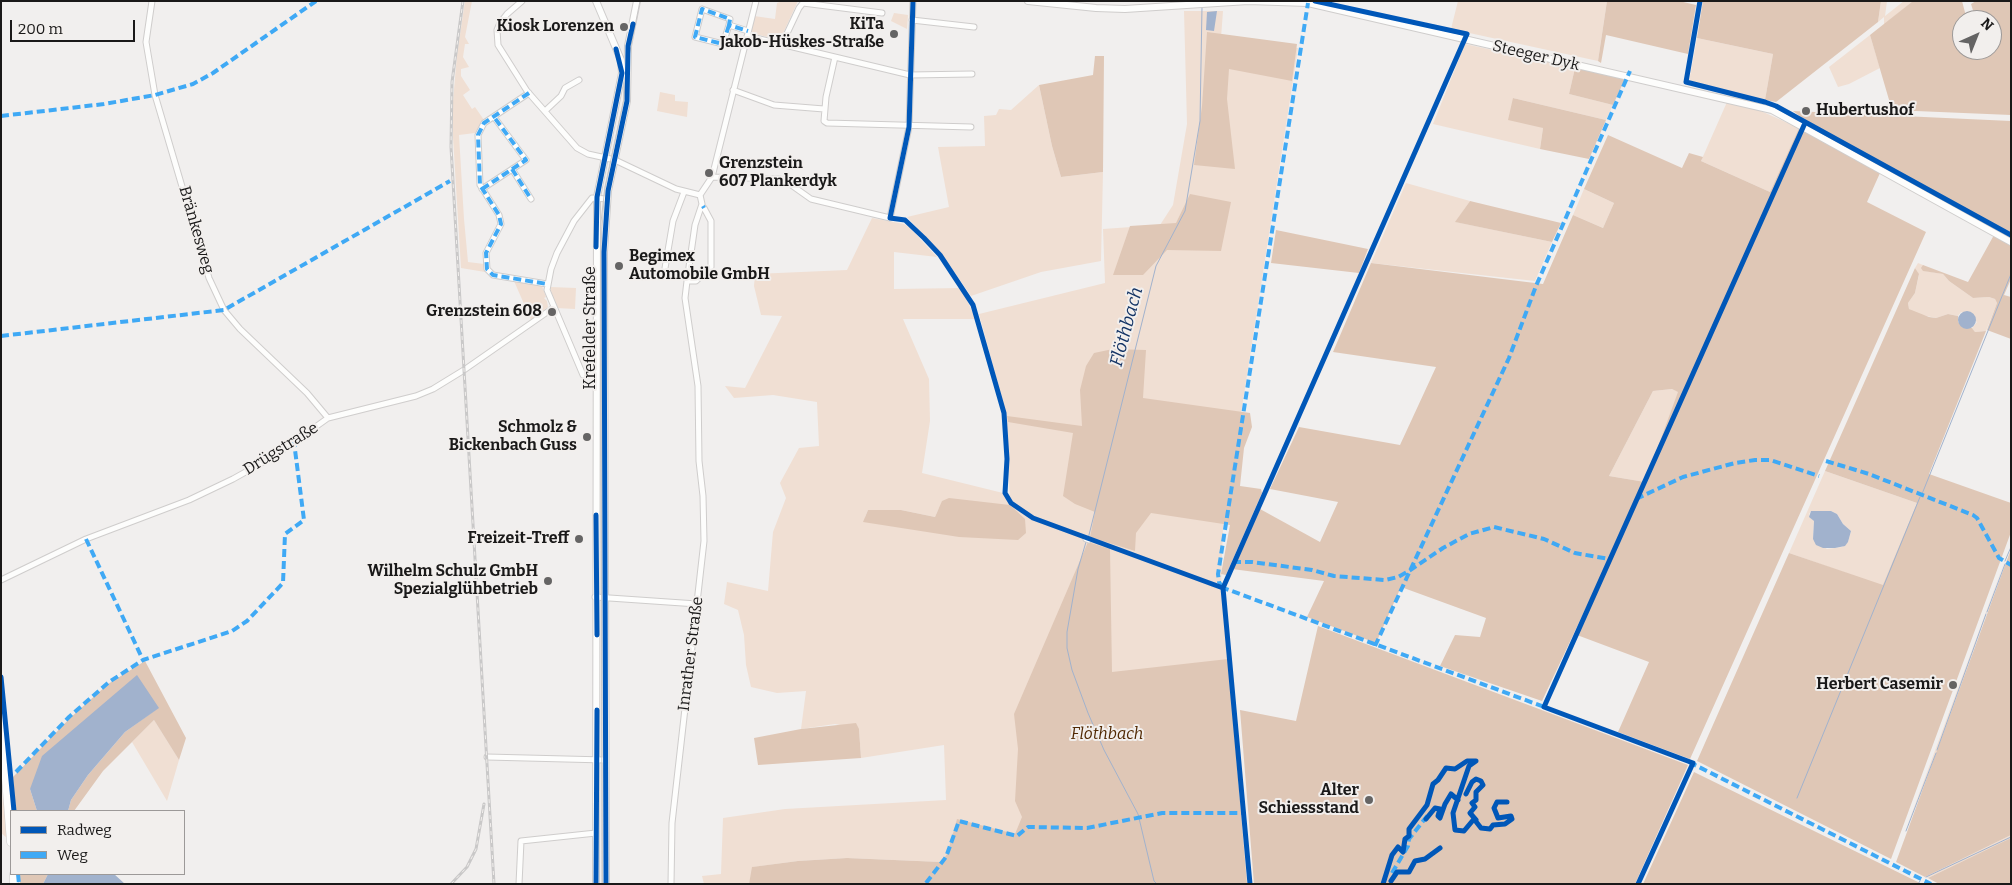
<!DOCTYPE html>
<html>
<head>
<meta charset="utf-8">
<style>
	body { margin:0 }
	#map { position:relative; width:2012px; height:885px; overflow:hidden; background:#f1efee; font-family:Bitter,serif }
	canvas { display:block }
	.frame { position:absolute; inset:0; border:2px solid #1a1919; pointer-events:none }
	.legend { position:absolute; left:10px; top:810px; width:175px; height:65px; box-sizing:border-box; background:#f2efed; border:1px solid #9c9998; margin:0; padding:6px 9px; list-style:none; font-size:15px; color:#1a1919 }
	.legend li { display:flex; align-items:center; gap:10px; height:25px }
	.legend b { width:25px; border:1px solid #9c9998 }
	.north { position:absolute; left:1952px; top:10px; width:50px; height:50px; box-sizing:border-box; background:#f2efed; border:1px solid #9c9998; border-radius:50%; rotate:44deg; font-size:14px; font-weight:700; line-height:20px; text-align:center; color:#1a1919 }
	.north::after { content:''; display:block; margin:auto; width:18px; height:22px; background:#656464; clip-path:polygon(50% 0,100% 100%,50% 72%,0 100%) }
	.scale { position:absolute; left:10px; top:20px; width:125px; height:22px; box-sizing:border-box; border:2px solid #1a1919; border-top:0; padding-left:6px; font-size:15px; line-height:18px; white-space:nowrap; color:#1a1919; -webkit-text-stroke:4px #f2efed; paint-order:stroke }
</style>
</head>
<body>
<div id="map">
<canvas width="2012" height="885"></canvas>
<div class="frame"></div>
<ul class="legend">
<li><b style="height:6px;background:#0057b8"></b>Radweg</li>
<li><b style="height:6px;background:#3fa9f5"></b>Weg</li>
</ul>
<div class="north">N</div>
<div class="scale">200 m</div>
</div>
<script>
const context = document.querySelector('canvas').getContext('2d');
context.lineJoin = 'round';
function fillPath(path, color) {
  context.fillStyle = color;
  context.fill(path, 'evenodd');
}
function shape(rows) {
  const path = new Path2D();
  for (const r of rows) {
    if (r.length === 3) {
      path.moveTo(r[0] + r[2], r[1]);
      path.arc(r[0], r[1], r[2], 0, 2 * Math.PI);
      continue;
    }
    path.moveTo(r[0], r[1]);
    for (let i = 2; i < r.length; i += 2) path.lineTo(r[i], r[i + 1]);
  }
  return path;
}
function strokePath(path, color, width, dash) {
  context.strokeStyle = color;
  context.lineWidth = width;
  context.lineCap = dash ? 'butt' : 'round';
  context.setLineDash(dash || []);
  context.stroke(path);
}
function write(font, color, halo, rows, align = 'center') {
  context.font = font + ' Bitter,serif';
  context.lineWidth = 4;
  context.setLineDash([]);
  context.textBaseline = 'middle';
  context.strokeStyle = halo;
  context.fillStyle = color;
  for (const [text, x, y, turn = 0] of rows) {
    context.save();
    context.translate(x, y);
    context.rotate((+turn || 0) * Math.PI / 180);
    context.textAlign = isNaN(turn) ? turn : align;
    if (halo) context.strokeText(text, 0, 0);
    context.fillText(text, 0, 0);
    context.restore();
  }
}
fillPath(shape([
	[465,1,472,1,465,37,469,44,465,44,463,57,469,67,461,69,461,76,470,90,463,95,472,109,475,107,484,120,475,133,459,135,464,219,468,262,484,264,485,272,461,268,453,137,453,101,457,55],
	[782,1,798,1,780,40,751,33,754,16,775,19,777,3],
	[1458,1,1607,1,1598,61,1451,29],
	[1881,1,1887,1,1885,16,1904,1,1913,1,1884,25,1884,17,1878,22],
	[1184,11,1223,11,1221,38,1298,48,1223,529,1221,588,1247,884,1149,884,957,820,947,854,941,862,847,858,798,861,753,867,749,884,704,884,702,876,721,874,723,818,785,809,946,800,944,745,861,758,859,729,835,724,801,729,806,691,777,693,751,687,746,665,744,635,738,610,724,604,727,582,768,591,773,532,786,498,780,483,799,448,819,446,817,402,773,395,734,398,725,386,745,388,782,316,761,315,754,286,755,274,847,270,872,218,904,224,910,228,937,257,894,252,894,289,961,288,976,319,903,319,929,379,930,421,922,473,1003,493,1010,504,1006,414,979,314,1105,283,1103,229,1160,225,1173,205,1187,124],
	[939,508,935,527,865,517,868,510,901,510,935,517],
	[894,13,908,15,907,29,891,21],
	[1870,35,1880,68,1849,84,1838,87,1829,67],
	[1697,38,1773,54,1765,100,1689,82],
	[1465,44,1575,68,1569,94,1613,105,1606,120,1513,98,1543,128,1540,149,1433,124],
	[1039,85,1052,146,1061,177,1103,172,1101,261,1041,272,971,296,941,253,907,217,949,207,938,147,985,146,984,116,996,115,999,109,1011,110],
	[660,92,675,95,675,101,688,102,687,117,657,111],
	[1727,102,1761,111,1799,128,1770,192,1701,161],
	[1406,183,1470,201,1456,222,1552,242,1535,281,1371,263],
	[1584,189,1614,203,1603,228,1573,215],
	[1918,263,1923,265,1925,271,1943,274,1949,281,1973,298,1989,297,1995,299,1997,303,1986,331,1975,332,1972,328,1977,322,1961,312,1958,316,1948,314,1936,318,1917,314,1909,309,1908,303,1915,293,1919,275,1915,268],
	[514,281,542,286,546,297,544,298,547,301,548,307,531,320],
	[550,287,576,288,575,309,556,308],
	[1672,389,1679,392,1645,482,1609,476,1653,391],
	[1825,471,1917,503,1883,586,1789,553],
	[1811,511,1831,511,1837,514,1843,524,1851,531,1848,542,1842,547,1827,549,1813,539,1814,521,1809,514],
	[2011,544,1937,751,1905,832],
	[154,720,179,760,167,801,132,742],
	[3,788,7,838,1,833],
	[2011,835,2011,838,1998,845,1928,878,1925,877]
]), '#f0dfd3');
fillPath(shape([
	[1607,1,1679,1,1696,5,1688,54,1606,35,1601,63,1598,61],
	[1703,1,1881,1,1878,22,1776,102,1765,100,1773,54,1697,38],
	[1913,1,1962,1,1967,20,1962,20,1962,50,1992,50,1992,20,1976,20,1971,4,1976,1,2011,1,2011,115,1892,110,1870,35],
	[1207,32,1297,44,1292,81,1229,69,1227,99,1235,169,1194,165,1202,106],
	[1095,56,1104,56,1103,172,1061,177,1052,146,1039,85,1093,75],
	[1575,68,1625,79,1613,105,1569,94],
	[1513,98,1606,120,1589,159,1540,149,1543,128,1508,120],
	[1793,111,2011,121,2011,233,1809,123],
	[1799,128,1880,173,1867,202,1926,232,1690,759,1618,732,1649,662,1577,635,1631,512,1542,701,1440,666,1455,635,1480,637,1486,618,1401,587,1376,643,1307,617,1324,581,1232,569,1260,509,1320,542,1338,502,1270,489,1299,427,1400,445,1436,367,1333,352,1371,263,1543,284,1573,215,1603,228,1614,203,1584,189,1608,135,1682,168,1689,153,1703,157,1701,161,1770,192],
	[1672,389,1678,392,1645,482,1609,476,1653,391],
	[1190,194,1231,202,1221,251,1167,250,1143,275,1113,275,1130,226,1176,223],
	[1470,201,1561,223,1552,242,1455,222],
	[1276,230,1368,249,1359,273,1271,263],
	[1994,235,2011,245,2011,279,2004,295,2011,297,2011,339,1987,330,1997,303,1995,299,1989,297,1973,298,1949,281,1943,274,1923,271,1921,268,1923,265,1968,282],
	[1915,268,1919,274,1915,293,1908,303,1909,309,1929,317,1936,318,1948,314,1958,316,1958,322,1963,327,1972,328,1975,332,1986,331,1929,474,2011,503,2011,532,1891,859,1697,761,1789,553,1883,585,1917,503,1825,471],
	[1113,349,1146,350,1143,398,1250,413,1252,427,1244,448,1240,486,1261,489,1262,493,1226,575,1221,574,1230,525,1151,513,1136,533,1135,551,1090,537,1095,512,1075,504,1063,496,1073,433,1008,422,1007,416,1082,426,1080,390,1086,366,1094,353],
	[949,498,1010,505,1025,519,1026,533,1018,540,959,537,863,522,868,510,901,510,935,517,942,501],
	[1088,542,1110,549,1112,672,1228,659,1247,884,749,884,752,867,798,861,847,858,941,862,947,854,957,819,1015,834,1022,817,1015,801,1018,749,1014,714],
	[2011,549,2011,835,1925,877,1896,862],
	[1318,626,1688,765,1635,884,1254,884,1240,710,1296,721],
	[145,661,186,738,179,760,154,720,103,771,74,811,68,811,71,800,88,775,125,732,158,708,30,789,37,811,15,811,13,777,70,718,108,684],
	[856,723,859,729,861,758,758,765,754,738,801,729],
	[1694,772,1922,884,1643,884],
	[2011,838,2011,884,1939,884,1928,878],
	[19,874,48,874,43,884,20,884]
]), '#dfc7b6');
fillPath(shape([
	[1217,11,1214,31,1206,30,1207,12],
	[1967,320,9],
	[1811,511,1831,511,1837,514,1843,524,1851,531,1848,542,1845,546,1835,548,1823,548,1816,545,1813,539,1814,521,1809,517],
	[137,675,159,708,125,732,88,775,71,800,68,811,37,811,30,789,42,756],
	[48,874,114,874,125,884,43,884]
]), '#a1b2cd');
strokePath(shape([
	[1922,494,2011,274],
	[1088,539,1156,266,1185,211,1200,121,1202,7],
	[1086,542,1078,569,1067,632,1067,648,1072,670,1088,713,1104,750,1138,814,1154,881,1157,884],
	[2005,561,2011,547],
	[1987,612,2005,564],
	[1937,750,1986,614],
	[1797,798,1920,497],
	[1906,831,1936,753],
	[1926,877,2011,837],
	[1918,884,1920,881]
]), '#a1b2cd', 1);
const minor = shape([
	[152,1,146,42,155,95,209,278,224,310,240,329,307,393,328,418],
	[522,1,507,14,500,23,497,30,498,45,527,91,577,148,588,154,615,160,676,189,700,195],
	[912,20,974,27],
	[729,25,723,44,695,37,702,9,730,19,729,25,748,31],
	[747,36,910,75,972,74],
	[782,44,799,8,803,3,882,13],
	[835,57,826,97,824,121,827,123,971,127],
	[733,90,774,105,824,109],
	[529,93,484,123,478,135,480,185,499,215,501,224,486,253,487,269,493,275,547,284],
	[545,111,561,96,565,88,579,80],
	[512,169,531,199],
	[712,177,780,179,787,182,811,199,890,218,909,127,913,1],
	[482,189,526,160,494,117],
	[643,277,664,274,673,221,684,192],
	[687,281,696,281,711,267,711,221,704,208],
	[596,372,583,375,547,290,551,269,557,253,574,221,592,198,607,199],
	[1086,539,1089,540],
	[1,580,86,539,189,500,233,479,276,455,328,418,416,396,433,389,464,370,553,308],
	[595,597,697,604],
	[487,757,605,760],
	[519,884,521,841,596,833],
	[671,884,672,823,704,541,703,496,699,461,698,386,685,298,687,281,695,225,702,204,700,195,712,177,756,1]
]);
const tertiary = shape([
	[1028,1,1096,8,1125,9,1248,1,1308,3,1772,110,2011,242],
	[596,884,597,197,622,73,621,60,596,1],
	[606,884,604,252,608,191,627,101,628,46,637,1]
]);
const primary = shape([
	[1,715,11,842],
	[14,874,14,884]
]);
strokePath(minor, '#cfcdcc', 7);
strokePath(tertiary, '#cfcdcc', 8);
strokePath(primary, '#cfcdcc', 9);
strokePath(minor, '#fdfdfc', 5);
strokePath(tertiary, '#fdfdfc', 6);
strokePath(primary, '#fdfdfc', 8);
strokePath(shape([
	[602,884,601,222,605,187,624,99,626,71,640,1]
]), '#c9c8c8', 1);
const rail = shape([
	[463,1,452,82,451,147,494,884],
	[451,884,467,867,476,849,484,804]
]);
strokePath(rail, '#c9c8c8', 3);
strokePath(rail, '#f2efed', 1, [4]);
strokePath(shape([
	[729,25,723,44,695,37,702,9,730,19,729,25,748,31],
	[529,93,484,123,478,135,480,185,499,215,501,224,486,253,487,269,493,275,547,284],
	[1,116,104,104,155,95,193,84,213,73,316,1],
	[512,169,531,199],
	[482,189,526,160,494,117],
	[703,206,704,208],
	[1,336,224,310,450,181],
	[1826,461,1869,474,1973,515,1977,518,1999,558,2011,565],
	[1636,499,1683,477,1735,463,1755,460,1770,460,1819,476],
	[86,539,143,660],
	[1233,562,1252,562,1312,570,1334,576,1385,580,1398,577,1409,571,1443,548,1469,534,1494,527,1544,539,1575,553,1609,559],
	[1221,587,1547,708],
	[1223,588,1219,582,1218,574,1308,3],
	[1375,646,1509,358,1536,286,1630,71],
	[1689,762,1931,884],
	[16,772,69,717,109,682,143,660,232,631,247,621,283,583,285,534,304,520,294,442],
	[1392,873,1408,846,1409,839,1428,815],
	[18,874,19,884],
	[926,883,946,857,959,821,1017,836,1028,827,1087,828,1162,813,1245,813]
]), '#3fa9f5', 4, [8, 4]);
strokePath(shape([
	[913,1,909,127,890,218,905,220,924,238,940,255,973,305,1004,413,1007,459,1005,493,1011,503,1033,518,1223,588],
	[1700,1,1686,82,1765,102,1776,106,2011,235],
	[596,247,597,197,622,73,616,49],
	[596,515,597,635],
	[1,677,14,811],
	[1466,794,1472,782,1476,779,1481,781,1483,785,1476,792,1476,800,1472,803,1475,807,1470,813,1476,820],
	[1426,819,1435,808,1440,809,1438,816,1440,818,1445,804,1451,794,1458,800],
	[1391,881,1397,872,1409,872,1415,861,1425,859,1440,848],
	[596,884,597,710],
	[606,884,604,252,608,191,627,101,628,46,633,24],
	[1250,884,1223,588,1467,34,1315,1],
	[1383,884,1392,855,1398,847,1403,852,1405,839,1409,836,1409,829,1427,805,1433,784,1438,780,1446,768,1455,769,1467,761,1476,761,1469,766,1453,813,1455,830,1464,831,1474,819,1481,828,1490,829,1493,825,1505,824,1512,819,1511,816,1498,818,1494,808,1497,802,1507,802],
	[1638,884,1693,763,1544,707,1805,123]
]), '#0057b8', 5);
for (const [x, y, r, color] of [
	[624,27,5,"#656464"],
	[894,34,5,"#656464"],
	[1806,111,5,"#656464"],
	[709,173,5,"#656464"],
	[619,266,5,"#656464"],
	[552,312,5,"#656464"],
	[587,437,5,"#656464"],
	[579,539,5,"#656464"],
	[548,581,5,"#656464"],
	[1953,685,5,"#656464"],
	[1369,800,5,"#656464"]
]) {
  const dot = new Path2D();
  dot.arc(x, y, r, 0, 2 * Math.PI);
  context.fillStyle = color;
  context.fill(dot);
  strokePath(dot, '#f2efed', 2);
}
write('bold 16px', '#1a1919', '#f2efed', [
	["KiTa",884,25],
	["Jakob-Hüskes-Straße",884,43],
	["Kiosk Lorenzen",614,27],
	["Hubertushof",1816,111,"left"],
	["Grenzstein",719,164,"left"],
	["607 Plankerdyk",719,182,"left"],
	["Begimex",629,257,"left"],
	["Automobile GmbH",629,275,"left"],
	["Grenzstein 608",542,312],
	["Schmolz &",577,428],
	["Bickenbach Guss",577,446],
	["Freizeit-Treff",569,539],
	["Wilhelm Schulz GmbH",538,572],
	["Spezialglühbetrieb",538,590],
	["Herbert Casemir",1943,685],
	["Alter",1359,791],
	["Schiessstand",1359,809]
], 'right');
write('16px', '#1a1919', '#f2efed', [
	["Steeger Dyk",1536,56,13],
	["Bränkesweg",196,230,74],
	["Krefelder Straße",591,328,-90],
	["Drügstraße",281,449,-32],
	["Inrather Straße",691,654,-83]
]);
write('italic 16px', '#502802', '#f2efed', [
	["Flöthbach",1107,735]
]);
write('italic 18px', '#143465', '#f2efed', [
	["Flöthbach",1127,327,-75]
]);
</script>
</body>
</html>
